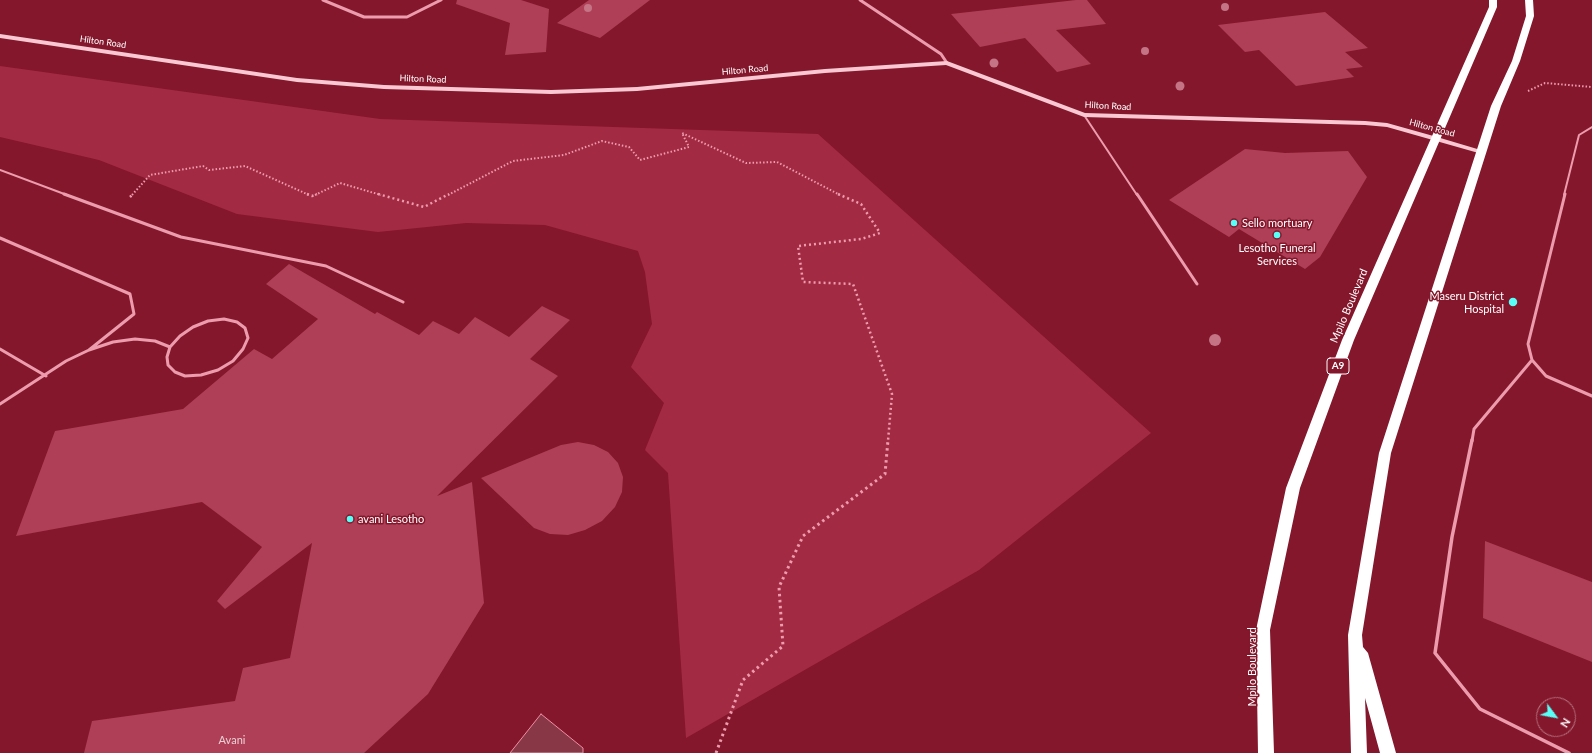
<!DOCTYPE html>
<html>
<head>
<meta charset="utf-8">
<style>
	body { margin:0 }
	#map { position:relative; width:1592px; height:753px; overflow:hidden; background:#84172c; font-family:Lato,sans-serif }
	canvas { display:block }
	.north { position:absolute; left:1536px; top:697px; width:40px; height:40px; box-sizing:border-box; background:#84172c; border:1px solid #b57480; border-radius:50%; rotate:122deg; font-size:11px; font-weight:700; line-height:16px; text-align:center; color:#fff }
	.north::after { content:''; display:block; margin:auto; width:14px; height:18px; background:#58fff7; clip-path:polygon(50% 0,100% 100%,50% 72%,0 100%) }
</style>
</head>
<body>
<div id="map">
<canvas width="1592" height="753"></canvas>
<div class="north">N</div>
</div>
<script>
const context = document.querySelector('canvas').getContext('2d');
context.lineJoin = 'round';
function fillPath(path, color) {
  context.fillStyle = color;
  context.fill(path, 'evenodd');
}
function shape(rows) {
  const path = new Path2D();
  for (const r of rows) {
    path.moveTo(r[0], r[1]);
    for (let i = 2; i < r.length; i += 2) path.lineTo(r[i], r[i + 1]);
  }
  return path;
}
function strokePath(path, color, width, dash) {
  context.strokeStyle = color;
  context.lineWidth = width;
  context.lineCap = dash ? 'butt' : 'round';
  context.setLineDash(dash || []);
  context.stroke(path);
}
function write(font, color, halo, rows, align = 'center') {
  context.font = font + ' Lato,sans-serif';
  context.lineWidth = 3;
  context.setLineDash([]);
  context.textBaseline = 'middle';
  context.strokeStyle = halo;
  context.fillStyle = color;
  for (const [text, x, y, turn = 0] of rows) {
    context.save();
    context.translate(x, y);
    context.rotate((+turn || 0) * Math.PI / 180);
    context.textAlign = isNaN(turn) ? turn : align;
    if (halo) context.strokeText(text, 0, 0);
    context.fillText(text, 0, 0);
    context.restore();
  }
}
fillPath(shape([
	[0,66,380,119,818,134,1151,433,979,570,686,738,668,473,645,450,664,403,631,367,652,324,645,272,638,251,545,225,466,223,378,232,237,214,99,160,0,137]
]), '#a32a43');
const water = shape([
	[541,714,583,748,583,753,510,753,541,714]
]);
fillPath(water, '#883746');
strokePath(water, '#f08ea4', 1);
fillPath(shape([
	[457,0,521,0,549,9,546,52,505,55,510,23,456,4],
	[589,0,650,0,600,38,557,23],
	[1076,0,1087,0,1106,24,1056,30,1091,64,1057,72,1025,38,980,47,951,14],
	[1325,12,1368,48,1345,52,1363,67,1346,69,1354,77,1296,86,1259,50,1245,52,1218,25],
	[1245,149,1285,153,1348,151,1367,177,1320,257,1305,269,1239,229,1229,237,1169,200],
	[289,264,375,314,377,312,419,335,433,321,459,334,475,317,509,337,542,306,570,320,530,359,558,376,437,496,472,482,484,603,428,694,364,753,84,753,92,721,235,701,243,668,290,658,312,543,225,609,217,601,262,547,202,502,16,536,55,431,183,409,254,349,272,359,318,319,266,284],
	[578,442,594,445,608,452,618,463,623,477,622,492,615,507,602,521,585,530,568,535,550,534,534,528,481,478,561,445],
	[1485,541,1592,582,1592,662,1483,618]
]), '#ae3f56');
strokePath(shape([
	[1528,91,1545,83,1592,87],
	[132,195,150,175,203,166,209,170,245,166,309,195],
	[315,195,340,183,381,195],
	[448,195,513,161,564,155,602,141,629,147,640,160,689,147,682,133,746,163,777,162,840,195]
]), '#ed9cad', 2, [1.5, 2]);
strokePath(shape([
	[307,194,312,196,317,194],
	[378,194,424,207,449,194],
	[838,194,861,204,880,233,861,239,798,246,803,282,853,284,892,394,888,441],
	[130,197,133,194]
]), '#ed9cad', 2.5, [2, 3]);
strokePath(shape([
	[716,753,743,680,783,646,779,587,803,536,885,474,888,440]
]), '#ed9cad', 3, [2.5, 3.5]);
strokePath(shape([
	[1084,115,1137,195],
	[0,170,67,195],
	[1564,195,1579,135,1592,127]
]), '#ed9cad', 2);
strokePath(shape([
	[64,194,181,237,326,266,403,302],
	[1137,194,1197,284],
	[1565,194,1528,344,1532,360,1546,376,1592,396],
	[0,238,130,294,134,314,89,350],
	[224,319,237,322,245,328,248,338,243,349,233,361,218,370,201,375,185,376,175,372,168,365,167,357,170,347,180,336,193,327,208,321,224,319],
	[0,349,46,376],
	[0,404,66,361,89,350,113,342,135,339,155,341,170,347],
	[1472,441,1474,429,1532,360]
]), '#ed9cad', 3);
strokePath(shape([
	[1472,440,1452,537,1435,653,1480,709,1569,753]
]), '#ed9cad', 3.5);
strokePath(shape([
	[323,0,364,17,407,17,441,0],
	[860,0,941,54,947,63]
]), '#ed9cad', 3);
fillPath(shape([
	[0,34,297,78,384,85,551,90,637,87,825,69,947,61,1085,113,1365,121,1387,123,1437,137,1484,151,1485,152,1482,154,1387,127,1365,125,1084,117,946,65,825,73,637,91,551,94,384,89,297,82,0,38,0,34]
]), '#f9c8d2');
fillPath(shape([
	[1489,0,1497,0,1497,7,1354,340,1300,488,1270,630,1274,753,1258,753,1256,630,1286,488,1342,340,1489,7,1489,0],
	[1525,0,1533,0,1534,16,1520,61,1501,106,1391,453,1362,635,1363,647,1368,653,1396,753,1380,753,1365,698,1367,753,1351,753,1348,635,1379,453,1491,106,1512,61,1526,16,1525,0]
]), '#fff');
context.fillStyle = '#c47485';
for (const [x, y, r] of [
	[1225,7,4],
	[588,8,4],
	[1145,51,4],
	[994,63,4.5],
	[1180,86,4.5],
	[1215,340,6]
]) {
  context.beginPath();
  context.arc(x, y, r, 0, 2 * Math.PI);
  context.fill();
}
for (const [x, y, r, color] of [
	[1234,223,4,"#58fff7"],
	[1277,235,4,"#58fff7"],
	[1513,302,5,"#58fff7"],
	[350,519,4,"#58fff7"]
]) {
  const dot = new Path2D();
  dot.arc(x, y, r, 0, 2 * Math.PI);
  context.fillStyle = color;
  context.fill(dot);
  strokePath(dot, '#84172c', 1.5);
}
write('9px', '#fff', '#84172c', [
	["Hilton Road",103,42,8],
	["Hilton Road",745,70,-5],
	["Hilton Road",423,79,2],
	["Hilton Road",1108,106,3],
	["Hilton Road",1432,128,15]
]);
for (const [x, y, w] of [
	[1338,366,22]
]) {
  const box = new Path2D();
  box.roundRect(x - w / 2, y - 8, w, 16, 3);
  context.fillStyle = '#84172c';
  context.fill(box);
  strokePath(box, '#fff', 1);
}
write('bold 10px', '#fff', null, [
	["A9",1338,366]
]);
write('11px', '#fff', '#84172c', [
	["Sello mortuary",1242,223],
	["Lesotho Funeral",1277,248,"center"],
	["Services",1277,261,"center"],
	["Maseru District",1504,296,"right"],
	["Hospital",1504,309,"right"],
	["avani Lesotho",358,519]
], 'left');
write('11px', '#fff', '#84172c', [
	["Mpilo Boulevard",1349,306,-67],
	["Mpilo Boulevard",1252,667,-90]
]);
write('11px', '#ebcfd5', null, [
	["Avani",232,740]
]);
</script>
</body>
</html>
